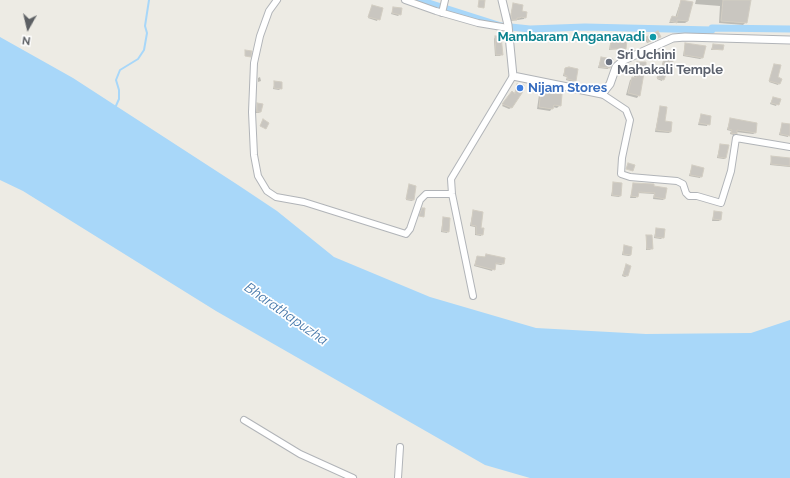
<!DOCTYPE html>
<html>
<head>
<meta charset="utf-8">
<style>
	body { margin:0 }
	#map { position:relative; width:790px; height:478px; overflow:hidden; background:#edebe4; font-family:Raleway,sans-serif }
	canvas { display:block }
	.north { position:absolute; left:8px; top:8px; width:40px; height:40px; -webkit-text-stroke:3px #fff; paint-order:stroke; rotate:188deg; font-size:11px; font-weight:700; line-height:16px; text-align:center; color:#5c5f63 }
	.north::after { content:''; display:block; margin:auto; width:14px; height:18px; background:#5c5f63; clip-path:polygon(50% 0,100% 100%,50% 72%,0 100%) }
</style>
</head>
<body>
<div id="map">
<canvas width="790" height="478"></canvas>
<div class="north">N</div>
</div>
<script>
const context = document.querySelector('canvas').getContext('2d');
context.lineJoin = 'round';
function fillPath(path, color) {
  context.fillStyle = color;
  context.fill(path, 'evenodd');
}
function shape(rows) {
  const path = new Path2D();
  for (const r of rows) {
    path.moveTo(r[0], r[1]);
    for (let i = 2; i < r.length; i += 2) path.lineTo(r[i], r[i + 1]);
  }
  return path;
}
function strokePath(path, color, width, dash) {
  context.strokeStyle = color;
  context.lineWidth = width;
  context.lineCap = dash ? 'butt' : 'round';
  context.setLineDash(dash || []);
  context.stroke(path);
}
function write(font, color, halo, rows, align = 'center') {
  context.font = font + ' Raleway,sans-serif';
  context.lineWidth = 3.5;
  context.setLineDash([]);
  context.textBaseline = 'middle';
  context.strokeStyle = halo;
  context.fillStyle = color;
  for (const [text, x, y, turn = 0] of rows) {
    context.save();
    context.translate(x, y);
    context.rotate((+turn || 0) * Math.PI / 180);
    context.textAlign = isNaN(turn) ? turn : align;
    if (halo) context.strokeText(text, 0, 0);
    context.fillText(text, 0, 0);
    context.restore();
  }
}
fillPath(shape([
	[0,37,73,78,238,185,277,211,334,257,430,297,536,328,646,334,751,333,790,320,790,478,530,478,485,465,216,311,23,191,0,180]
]), '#a8d7f9');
fillPath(shape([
	[681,0,692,3,688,21,685,23,669,23,672,17,675,18],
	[696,0,750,0,746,22,743,25,719,23,720,6,695,4],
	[513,4,525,17,524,19,511,21,510,17],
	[372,6,382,9,377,21,368,18],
	[394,8,400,14,398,16,391,14],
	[495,37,500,37,502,54,500,56,495,56,494,39],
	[647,37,660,37,647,43,645,39],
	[611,39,625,48,609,50],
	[685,44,705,47,702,58,700,59,683,56],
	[713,45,722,49,711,50],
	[665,53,671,66,667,67,662,81,657,79,661,69],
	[601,58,611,59,608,69,598,68],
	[638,63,649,73,643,75,639,95,637,98,626,95,630,80,634,78,636,65],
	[774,65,777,78,781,80,778,85,769,82],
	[565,69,575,80,573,82,566,80,567,77,563,76],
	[260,77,261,81,258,82,258,78],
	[275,82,281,88,279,90,273,89],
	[517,85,521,92,511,108,509,109,502,106,511,94,514,94],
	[542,92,560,105,557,108,553,107,550,111,537,109,539,95],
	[773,98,779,100,776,106,770,104],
	[257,104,260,112,259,113,256,113],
	[660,107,664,122,670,132,669,133,655,132],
	[701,115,710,116,707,126,698,125],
	[730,119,755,133,753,134,736,132,734,135,730,134,731,131,727,130],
	[782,124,790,125,788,137,779,135],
	[720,145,726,158,724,159,717,158],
	[772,157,790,159,790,167,770,165],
	[692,166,701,176,700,178,689,176],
	[614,183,620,196,619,197,611,196],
	[634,184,653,186,664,199,663,200,653,199,654,194,638,193,636,198,630,198],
	[409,185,413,200,412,201,406,200],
	[473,211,482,234,481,236,475,235,475,227,470,226],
	[714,212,720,220,719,221,712,221],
	[443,218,448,231,447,233,441,232],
	[656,229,663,237,661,239,654,238],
	[647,236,652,248,650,250,646,250],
	[624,246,631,255,629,256,622,255],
	[486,255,503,264,501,265,495,264,492,271,474,266,477,257,484,258],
	[626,265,627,276,625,277,622,276]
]), '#0003');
strokePath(shape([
	[115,108,119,99,119,90,116,80,120,70,138,59,144,50,147,33,145,26,149,0]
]), '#a8d7f9', 2);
strokePath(shape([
	[419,0,501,26,530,29,585,27,712,30,712,28,790,29]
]), '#a8d7f9', 7);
const building = shape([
	[479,0,485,0,484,8,478,7,479,0],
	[681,0,693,2,688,21,677,20,677,23,670,21,672,16,677,17,681,0],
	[723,0,751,0,747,23,721,21,723,0],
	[513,3,523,5,522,11,527,12,526,18,521,17,520,18,517,18,517,20,512,20,511,15,513,3],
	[372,5,383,8,380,20,368,17,372,5],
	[393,7,402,8,401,15,392,13,393,7],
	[658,31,661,37,648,42,646,37,658,31],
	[495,36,501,36,503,55,496,55,495,36],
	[611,38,627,40,626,49,610,49,611,38],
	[685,43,706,46,703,58,684,55,685,43],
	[713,44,724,45,723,50,712,49,713,44],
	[245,50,252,51,251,57,245,56,245,50],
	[665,52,674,54,672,67,669,66,664,80,657,78,660,69,662,69,665,52],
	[601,57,613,59,610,68,599,67,601,57],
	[637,62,646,62,646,67,650,67,650,73,644,73,640,96,628,93,632,77,636,78,637,62],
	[774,64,781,65,778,77,782,79,780,84,769,81,774,64],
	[569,67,578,69,576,81,567,79,567,76,564,75,565,68,569,67],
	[274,81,282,82,282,89,274,88,274,81],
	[517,84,524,85,522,93,512,108,502,104,512,91,515,94,517,84],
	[541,91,562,94,561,106,554,105,553,109,539,107,541,91],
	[773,97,781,99,779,105,771,103,773,97],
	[257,103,263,104,261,112,257,112,257,103],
	[660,106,667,107,665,121,672,122,671,132,656,130,660,106],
	[701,114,711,116,710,125,699,123,701,114],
	[730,118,757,123,756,133,737,130,737,134,731,133,732,130,728,129,730,118],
	[263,119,269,123,266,129,260,126,263,119],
	[782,123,790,124,790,136,780,134,782,123],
	[720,144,729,145,726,158,718,157,720,144],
	[771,156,790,158,790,166,771,164,771,156],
	[628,163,635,165,633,171,626,169,628,163],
	[692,165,704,168,702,177,690,175,692,165],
	[613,182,622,183,621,196,612,195,613,182],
	[633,183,654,184,654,186,667,188,665,199,654,197,655,193,639,192,638,197,631,196,633,183],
	[409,184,416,186,414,200,406,199,409,184],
	[422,208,425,208,424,217,419,216,422,208],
	[473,210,483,212,481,228,484,228,483,235,476,234,476,226,471,225,473,210],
	[714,211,722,212,721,220,713,219,714,211],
	[443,217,450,218,449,232,442,231,443,217],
	[656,228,665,229,664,238,655,237,656,228],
	[646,235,652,235,653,249,647,249,646,235],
	[624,245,632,247,631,255,623,254,624,245],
	[486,254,505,258,504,264,496,263,495,270,475,265,477,256,485,257,486,254],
	[626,264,631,266,628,276,623,275,626,264]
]);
fillPath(building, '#c9c6c0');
strokePath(building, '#d2cdc2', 1);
const minor = shape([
	[277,0,269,11,260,36,254,63,252,112,254,155,258,176,267,191,276,197,304,202,406,234,410,229,420,200,426,194,452,194],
	[405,0,436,11,478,23,508,28],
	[442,13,445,0],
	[602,94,626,110,630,120,622,158,621,174,630,177,677,181,683,184,686,193,689,196,697,196,721,203,731,171,736,138,790,147],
	[473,296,452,194,451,179,513,76],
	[244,420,300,454,353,478],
	[398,478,400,447]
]);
const tertiary = shape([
	[502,0,508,25,513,76,602,94,610,84,616,67,624,60,673,38,685,37,790,40]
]);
strokePath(minor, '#b1b4b8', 8);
strokePath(tertiary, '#b1b4b8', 9);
strokePath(minor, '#fff', 6);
strokePath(tertiary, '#fff', 7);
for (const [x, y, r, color] of [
	[653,37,4,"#0f9aa8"],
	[609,62,4,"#6b7280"],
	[520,88,4,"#3f7fe0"]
]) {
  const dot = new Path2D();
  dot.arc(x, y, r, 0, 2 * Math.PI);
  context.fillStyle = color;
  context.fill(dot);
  strokePath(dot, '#fff', 1.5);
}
write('bold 13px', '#0d838f', '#fff', [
	["Mambaram Anganavadi",645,37]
], 'right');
write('bold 13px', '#5b616d', '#fff', [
	["Sri Uchini",617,55],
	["Mahakali Temple",617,70]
], 'left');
write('bold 13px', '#366cbe', '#fff', [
	["Nijam Stores",528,88]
], 'left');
write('italic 14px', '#4678aa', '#fff', [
	["Bharathapuzha",286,314,35]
]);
</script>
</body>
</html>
